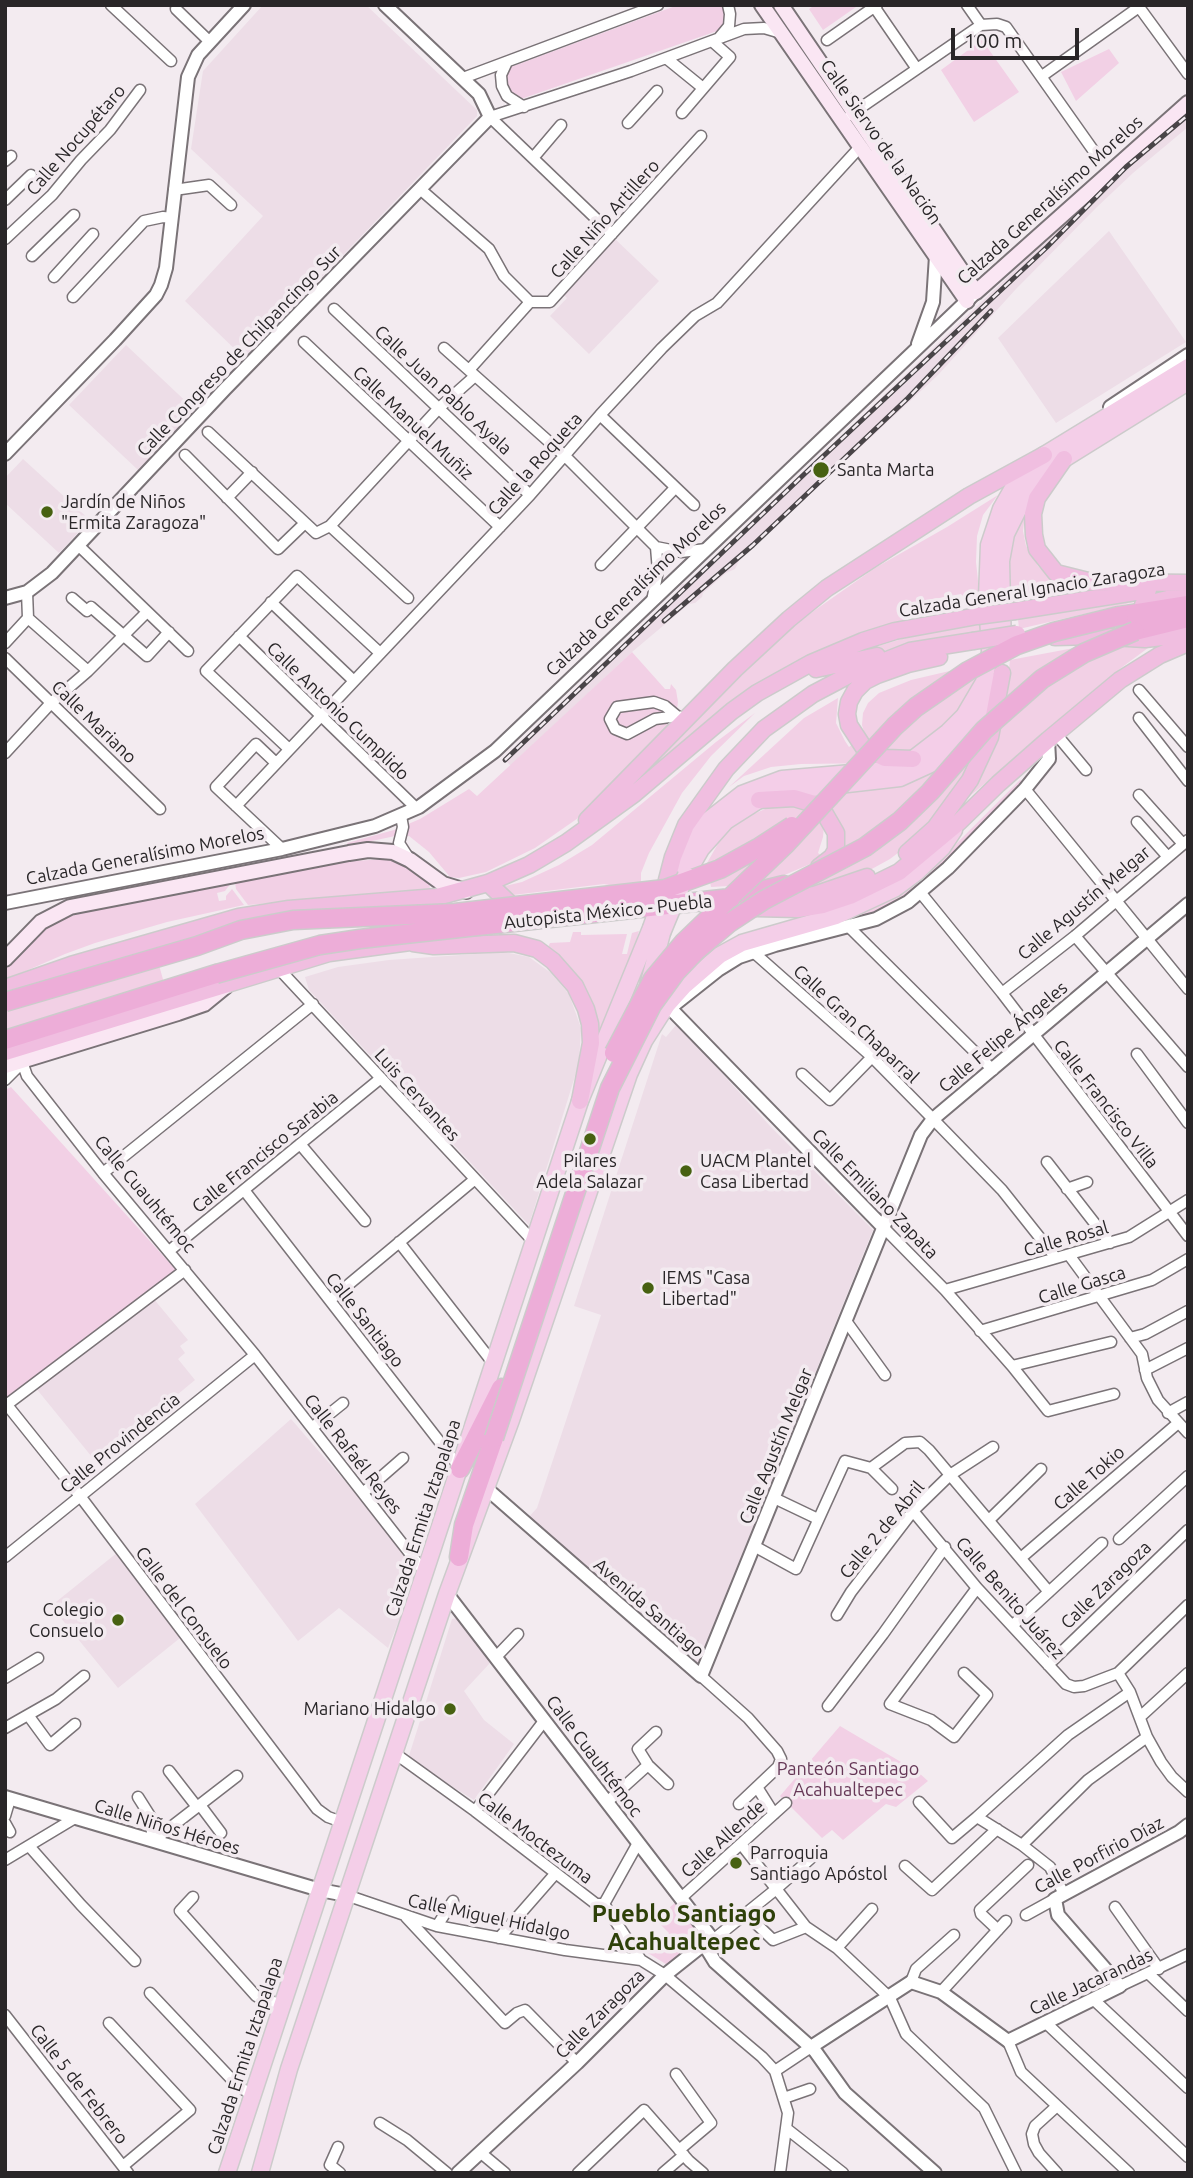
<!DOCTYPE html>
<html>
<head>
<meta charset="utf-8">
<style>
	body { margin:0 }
	#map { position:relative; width:1193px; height:2178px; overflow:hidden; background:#f3ebf0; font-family:Ubuntu,sans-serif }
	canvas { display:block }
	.frame { position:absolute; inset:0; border:7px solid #292628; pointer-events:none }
	.scale { position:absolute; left:951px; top:28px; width:128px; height:32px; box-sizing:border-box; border:4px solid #292628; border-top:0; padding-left:9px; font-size:21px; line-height:24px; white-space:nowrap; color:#292628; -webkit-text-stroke:5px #f3ebf0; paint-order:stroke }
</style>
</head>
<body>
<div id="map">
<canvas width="1193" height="2178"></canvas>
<div class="frame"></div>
<div class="scale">100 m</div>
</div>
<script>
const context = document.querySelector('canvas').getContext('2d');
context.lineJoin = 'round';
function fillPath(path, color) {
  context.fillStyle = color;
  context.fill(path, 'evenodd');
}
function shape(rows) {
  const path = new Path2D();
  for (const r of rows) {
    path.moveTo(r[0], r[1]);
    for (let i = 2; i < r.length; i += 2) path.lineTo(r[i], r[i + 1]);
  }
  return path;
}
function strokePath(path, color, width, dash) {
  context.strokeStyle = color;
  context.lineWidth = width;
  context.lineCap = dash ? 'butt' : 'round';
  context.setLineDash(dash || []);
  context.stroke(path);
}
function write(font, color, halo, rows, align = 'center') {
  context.font = font + ' Ubuntu,sans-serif';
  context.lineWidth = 7;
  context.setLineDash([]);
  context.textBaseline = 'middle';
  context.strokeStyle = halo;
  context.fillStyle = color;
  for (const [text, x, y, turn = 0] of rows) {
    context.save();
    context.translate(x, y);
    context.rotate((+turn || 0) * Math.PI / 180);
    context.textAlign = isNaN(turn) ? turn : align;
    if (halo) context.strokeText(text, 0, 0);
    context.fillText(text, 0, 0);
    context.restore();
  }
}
fillPath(shape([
	[263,5,366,5,477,110,477,116,244,358,185,301,263,216,191,149,203,71],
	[1188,112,1188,127,1133,173,1097,207,1016,289,938,375,740,559,735,569,726,573,703,593,702,597,695,603,689,604,632,652,511,766,503,758,677,593,682,584,685,584,745,528,1087,201],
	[1109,231,1186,342,1056,423,998,338],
	[614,238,659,281,589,354,550,316,567,298,562,293],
	[126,345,195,410,138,470,69,405],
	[23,459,90,520,59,553,5,503,5,478],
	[504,952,529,957,551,973,569,994,581,1028,579,1063,529,1225,309,990,305,977,338,967,389,960],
	[677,1024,770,1126,873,1230,697,1666,528,1518,537,1508,601,1315,574,1306,662,1034,666,1037],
	[153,1298,188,1340,180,1346,185,1353,178,1359,195,1380,96,1462,35,1387],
	[291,1419,420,1568,388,1648,339,1608,298,1641,195,1504],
	[118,1552,185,1634,118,1688,51,1606],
	[457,1618,490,1663,464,1691,484,1720,514,1744,474,1800,408,1759,452,1619]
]), '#eddde7');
fillPath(shape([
	[678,5,728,5,723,29,518,100,503,86,508,68],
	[815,5,854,5,856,7,823,30,809,9],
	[982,40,1019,92,974,122,941,70],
	[1109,49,1119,63,1076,101,1061,72],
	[998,495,983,515,977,536,976,562,981,609,975,610,961,594,901,605,904,622,836,643,762,681,739,697,629,791,747,667,791,627,875,568,947,527],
	[1026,506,1023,531,1026,546,1038,566,1049,577,1060,585,1069,586,1130,586,1009,604,1008,572,1010,551,1018,523],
	[1180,591,1101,610,1019,629,1018,619],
	[981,624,982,634,850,657,854,653,919,634],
	[1152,645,1121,668,963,802,1008,680,1010,660,1074,648],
	[632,652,665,689,670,689,671,684,676,690,678,702,675,721,581,816,535,848,486,872,459,878,450,877,429,852,409,836,400,835,348,846,347,843,394,830,420,819,469,789,477,796],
	[971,666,979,675,958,712,917,747,908,751,879,750,866,739,862,725,863,713,868,703,879,693,911,680],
	[838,698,836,723,845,741,849,747,853,744,882,763,801,764,771,767,744,776,729,787,804,718],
	[755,713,711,756,682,793,649,853,641,873,641,887,619,887,604,884,513,895,506,889,505,886,522,882,559,865,592,845,716,742],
	[979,750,952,799,911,843,890,859,859,876,803,892,806,880,840,848,803,795,873,790,907,783],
	[1020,780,1025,784,943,866,903,899,876,914,811,931,879,904,938,862],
	[777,804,809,807,824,825,823,837,818,853,824,858,773,880,746,885,711,887,707,863,723,835,744,818],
	[386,859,401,863,429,883,430,889,248,905,236,889,235,882,337,862],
	[231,883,225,891,217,893,219,901,226,900,226,896,232,889,244,905,167,922,95,943,65,954,5,980,5,969,32,941,50,926,68,917,89,911],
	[639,931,634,949,595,1052,596,1040,547,949,550,943,570,942,573,932,581,932,581,935,627,934,622,954,627,954,632,933],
	[155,951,168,997,5,1047,5,1010],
	[11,1087,176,1270,5,1399,5,1090],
	[840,1726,918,1772,928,1781,896,1807,886,1804,843,1840,832,1830,822,1838,780,1796],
	[678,1900,703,1934,669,1966,648,1953,669,1933,656,1920]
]), '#f2d0e5');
const minor = shape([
	[111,5,171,61],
	[873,5,917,69],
	[967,5,981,25],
	[176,9,210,42],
	[719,38,729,26,730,14,728,5],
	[827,40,877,5],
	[666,58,703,88],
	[507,62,501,75,502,86,507,96,524,107],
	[1042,76,1139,7,1188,74],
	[463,78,658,5],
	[682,113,730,57,713,42],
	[850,115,981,25,997,24,1006,27,1093,150],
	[628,123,657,91],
	[533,158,561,125],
	[5,161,11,156],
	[420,189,489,249,504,276,530,302],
	[174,190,209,185,231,205],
	[5,200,31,175],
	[612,234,490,117,631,71,744,29,764,28,781,33],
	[5,239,52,195,81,160,110,130,140,90],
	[32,256,74,215],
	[54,277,93,234],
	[73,297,144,221,163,217,172,218],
	[334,309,530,495],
	[304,342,500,527],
	[444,348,565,456,656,547,681,552,706,549],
	[469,370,530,302,550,302,701,136],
	[600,415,694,505],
	[208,432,316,533,330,526,439,408,475,376],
	[185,455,278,549,305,523],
	[227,498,252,472],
	[330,526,408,598],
	[78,545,188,651],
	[601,565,675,488],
	[72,598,87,611,91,607,147,656,169,632],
	[652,601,658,571,656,547],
	[271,602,354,681],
	[28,618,88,671],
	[239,636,416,808],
	[5,643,28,618,27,592],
	[5,658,160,809],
	[1139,690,1188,747],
	[677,716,655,719,627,734,615,729,610,719,617,707,654,702,665,706,677,716,686,719],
	[1139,718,1188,781],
	[1056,734,1086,770],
	[289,749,206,671,297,576,380,653],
	[5,753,51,703,88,671,147,612],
	[276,763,256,744,216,787,282,849],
	[1025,789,1188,989],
	[1139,795,1183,844],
	[236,806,530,495,600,415,662,348,695,316,717,303,860,147],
	[401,816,403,827,399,843,408,857],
	[1137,822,1168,857],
	[920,892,1002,993,1188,1236],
	[849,927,993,1070],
	[1075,936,1188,1067],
	[751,950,872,1057,933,1119,1002,1190,1056,1258],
	[279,969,534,1242],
	[1002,993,1075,936,1188,840],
	[1137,1054,1188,1123],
	[20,1056,27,1076,103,1173,255,1355,426,1574],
	[802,1074,830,1100,872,1057],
	[5,1080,22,1063],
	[300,1144,365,1221],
	[1047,1162,1110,1243],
	[103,1173,313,1004],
	[1067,1189,1087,1182],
	[244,1190,460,1468],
	[884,1228,945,1290,1012,1366,1048,1411,1114,1394],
	[399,1242,493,1363],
	[169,1251,381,1078],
	[1069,1255,1142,1354,1147,1378,1158,1400,1188,1433],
	[945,1290,1129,1237,1188,1200],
	[330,1300,474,1180],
	[846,1321,885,1375],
	[980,1331,1152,1280,1188,1259],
	[1130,1338,1145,1334,1188,1311],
	[1012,1366,1111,1342],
	[1145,1370,1188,1348],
	[7,1405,80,1496,317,1809,328,1817,342,1822],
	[5,1406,185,1270],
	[1168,1413,1188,1402],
	[313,1427,343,1403],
	[871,1468,905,1443,920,1442,929,1450,1049,1592],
	[364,1492,403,1458],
	[774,1498,818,1519],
	[913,1511,977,1588,1066,1684,1074,1687,1084,1686,1118,1673,1130,1692,1147,1737,1161,1762,1172,1777,1188,1792],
	[989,1520,1041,1469],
	[1119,1539,1188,1476],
	[754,1546,796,1569,845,1461,871,1468,892,1489],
	[5,1557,255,1355],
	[1022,1557,1177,1424],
	[837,1615,851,1592,913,1511,950,1475,993,1447],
	[1013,1625,1102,1543],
	[496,1657,518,1634],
	[1048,1665,1188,1530],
	[964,1673,987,1695,954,1737,931,1720,890,1704,977,1588],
	[1118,1673,1188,1605],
	[701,1676,748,1718,777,1751,781,1759,778,1767,739,1804],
	[5,1678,38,1658],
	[828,1706,883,1634,945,1547],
	[28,1715,50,1745,75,1724],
	[1140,1717,1188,1673],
	[5,1728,56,1699,84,1676],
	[656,1732,638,1749,648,1765,668,1784],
	[393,1752,475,1811,596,1904,604,1904,641,1960],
	[169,1771,197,1807],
	[757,1787,774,1814],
	[138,1797,150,1816,153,1841],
	[607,1802,648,1765],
	[919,1802,952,1838,977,1817,1022,1845,1050,1867,1064,1894],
	[200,1805,221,1833],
	[475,1811,544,1721],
	[5,1816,10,1799],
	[977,1817,1068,1735,1130,1692],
	[5,1823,10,1832],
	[153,1841,237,1776],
	[741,1844,806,1927,837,1948,890,1998,906,2034,984,2108,1016,2173],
	[1022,1845,1088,1780,1147,1737],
	[29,1846,81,1905,135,1961],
	[5,1860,75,1818],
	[905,1866,932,1890,997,1829],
	[346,1895,437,1926,565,1950,641,1960,665,1975,762,2057,775,2071,788,2113,780,2173],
	[193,1897,180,1911,256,1996,282,2005],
	[681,1898,786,1803],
	[604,1904,638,1843],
	[1115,1907,1159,1969],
	[746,1914,773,1940,806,1927],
	[1026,1915,1055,1899],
	[406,1917,505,2023,517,2013,525,2010,577,2063],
	[437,1926,453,1901],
	[998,1930,981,1914,980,1910,1028,1865],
	[499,1938,555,1874],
	[713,1940,775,1890,818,1852],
	[837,1948,872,1909],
	[1148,1973,1188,2011],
	[911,1982,916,1969,954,1935],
	[1120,1986,1188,1954],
	[941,1992,1006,1921],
	[150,1993,237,2085,253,2096],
	[1093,1999,1188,2088],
	[5,2015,128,2173],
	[1045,2022,1188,2157],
	[109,2023,190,2110,123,2166],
	[1008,2041,1021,2072,1129,2173],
	[775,2071,811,2047],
	[676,2074,711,2123,679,2150],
	[784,2098,810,2089],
	[1057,2106,1035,2126,1032,2134,1034,2144,1039,2153,1057,2173],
	[380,2123,407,2140,447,2173],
	[787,2129,843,2173],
	[338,2147,330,2165,340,2173],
	[481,2153,505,2173],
	[578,2173,644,2110,689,2161,703,2173],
	[663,2173,684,2155]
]);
const tertiary = shape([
	[918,344,933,302,936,256],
	[1110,407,1188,355],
	[5,454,115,340,156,295,161,285,166,268,188,77,198,55,244,5],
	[5,598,27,592,52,573,225,389,490,117,479,94,385,5],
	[5,903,282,849,375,826,419,807,495,751,973,295],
	[670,1008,718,970,739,957,775,945,876,919,908,902,948,868,1025,789,1049,759,1048,740],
	[670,1008,884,1228],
	[487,1489,701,1676,921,1135,933,1119,1188,904],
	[447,1594,713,1940,704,1944,665,1975,577,2063,458,2173],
	[5,1797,320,1890,346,1895],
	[704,1944,715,1962,815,2051,845,2093,935,2173],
	[811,2047,911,1982,941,1992,1008,2041,1120,1986,1058,1915,1055,1899,1179,1832,1188,1825]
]);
const secondary = shape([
	[762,5,967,301],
	[781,5,976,292,1188,103],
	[5,959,41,922,70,907,349,853,368,850,393,852,410,860,443,884,466,891],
	[5,1066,178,1013,204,1004,226,986]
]);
const primary = shape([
	[1003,649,1001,561,1006,534,1023,500,1044,475,1064,459,1188,382],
	[674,869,689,842,706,822,742,794,782,779,886,770,913,759,948,732,964,716,984,682,990,652,987,597,989,545,1001,509,1013,488,1027,471,1044,455,1188,367],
	[686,875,701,849,726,821,759,800,786,791,900,778,935,762,968,732,991,697,998,681],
	[648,986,662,933],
	[227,2173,580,1101,651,928],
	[260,2173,289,2069,447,1594,511,1420,629,1074,644,1041,667,1005,684,986,720,955,742,943,836,916,894,889,917,872,942,848,954,830]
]);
const trunk = shape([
	[1064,459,1037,498,1033,514,1034,535,1037,549,1056,573,1092,582,1188,583],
	[1143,605,1188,594],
	[1015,611,1148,590],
	[1055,637,1095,636,1145,639,1188,634],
	[816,669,877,656],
	[913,759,885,758,864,748,849,725,847,714,849,702,855,691,865,681,877,675,908,664,939,657],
	[759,800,794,798,814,804,825,814,836,833,836,850,832,857,819,867],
	[587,820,735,669,789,619,827,588,969,496,1044,455],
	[907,853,935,828,970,780,990,737,1002,673],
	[667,880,673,857,686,825,726,769,764,729,813,694,849,675,910,651,973,641],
	[488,883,509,903],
	[767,898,814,895,867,877],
	[713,907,798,909,823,905,850,896,899,872,959,822,998,784,1048,740,1120,680,1160,655,1188,643],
	[413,943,434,946,514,943,537,949,553,961,575,986,586,1009,590,1024,591,1043,580,1101],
	[5,988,71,965,239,917,289,909,437,897,488,883,529,865,566,843,634,794,732,711,757,693,811,663,863,641,895,631,977,616],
	[5,1052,329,953,410,942,431,936]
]);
const motorway = shape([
	[1119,616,1188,605],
	[1135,631,1188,618],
	[743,895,784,885],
	[5,1040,216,974],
	[460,1469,501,1388],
	[459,1557,464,1525,494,1438]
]);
strokePath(minor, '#7a7377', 13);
strokePath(tertiary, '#7a7377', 16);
strokePath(secondary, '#7a7377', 18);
strokePath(primary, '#cccbcb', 19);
strokePath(trunk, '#cccbcb', 19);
strokePath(motorway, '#cccbcb', 21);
strokePath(minor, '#fff', 10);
strokePath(tertiary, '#fff', 12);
strokePath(secondary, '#fae6f3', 14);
strokePath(primary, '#f4cee8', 16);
strokePath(trunk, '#f0bee0', 16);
strokePath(motorway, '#edadd8', 18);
const rail = shape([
	[664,621,753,545,908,398,991,311],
	[505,760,817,462,1047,247,1126,167,1188,115]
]);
strokePath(rail, '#494548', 5);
strokePath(rail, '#f3ebf0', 2.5, [8]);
const primaryBridge = shape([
	[651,928,662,896],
	[662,933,686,875]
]);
const trunkBridge = shape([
	[977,616,1015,611],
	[973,641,1017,634]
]);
const motorwayBridge = shape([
	[216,974,320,945,360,939,731,898],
	[5,1002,197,946,241,930,293,920,455,913,665,889,720,869,758,848,792,826],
	[614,1053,653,979,684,942,786,844,895,726,916,707,968,671,1017,645,1054,632,1119,616],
	[494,1438,610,1088,652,1005,676,972,697,950,729,923,764,900,865,847,900,821,930,792,984,730,1042,679,1084,653,1135,631]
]);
strokePath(primaryBridge, '#cccbcb', 19, []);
strokePath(trunkBridge, '#cccbcb', 19, []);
strokePath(motorwayBridge, '#cccbcb', 21, []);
strokePath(primaryBridge, '#f4cee8', 16);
strokePath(trunkBridge, '#f0bee0', 16);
strokePath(motorwayBridge, '#edadd8', 18);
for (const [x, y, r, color] of [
	[821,470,9,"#476111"],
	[47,512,7,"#476111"],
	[590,1139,7,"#476111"],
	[686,1171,7,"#476111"],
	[648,1288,7,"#476111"],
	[118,1620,7,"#476111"],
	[450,1709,7,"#476111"],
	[736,1863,7,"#476111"]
]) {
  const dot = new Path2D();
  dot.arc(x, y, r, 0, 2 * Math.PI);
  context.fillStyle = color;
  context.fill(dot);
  strokePath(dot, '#f3ebf0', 2.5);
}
write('18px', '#292628', '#f3ebf0', [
	["Calle Nocupétaro",76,140,-49],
	["Calle Siervo de la Nación",881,142,55],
	["Calzada Generalísimo Morelos",1050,200,-42],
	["Calle Niño Artillero",605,219,-48],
	["Calle Congreso de Chilpancingo Sur",239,351,-46],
	["Calle Juan Pablo Ayala",443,390,43],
	["Calle Manuel Muñiz",413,423,43],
	["Calle la Roqueta",535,464,-48],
	["Calzada Generalísimo Morelos",636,589,-44],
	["Calzada General Ignacio Zaragoza",1032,590,-9],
	["Calle Antonio Cumplido",338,711,44],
	["Calle Mariano",94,722,44],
	["Calzada Generalísimo Morelos",145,856,-11],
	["Calle Agustín Melgar",1084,903,-40],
	["Autopista México - Puebla",608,912,-6],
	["Calle Gran Chaparral",856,1024,43],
	["Calle Felipe Ángeles",1003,1037,-40],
	["Luis Cervantes",417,1095,48],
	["Calle Francisco Villa",1106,1104,52],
	["Calle Francisco Sarabia",265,1152,-39],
	["Calle Cuauhtémoc",145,1194,50],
	["Calle Emiliano Zapata",875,1194,46],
	["Calle Rosal",1066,1239,-16],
	["Calle Gasca",1082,1285,-17],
	["Calle Santiago",365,1320,52],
	["Calle Provindencia",120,1443,-39],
	["Calle Agustín Melgar",776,1446,-68],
	["Calle Rafaél Reyes",353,1454,52],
	["Calle Tokio",1089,1478,-41],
	["Calzada Ermita Iztapalapa",423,1518,-72],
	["Calle 2 de Abril",882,1530,-50],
	["Calle Zaragoza",1106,1585,-44],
	["Calle Benito Juárez",1010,1598,49],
	["Calle del Consuelo",184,1608,53],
	["Avenida Santiago",649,1608,41],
	["Calle Cuauhtémoc",594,1756,53],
	["Calle Niños Héroes",167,1827,17],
	["Calle Moctezuma",535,1838,37],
	["Calle Allende",723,1839,-42],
	["Calle Porfirio Díaz",1099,1855,-28],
	["Calle Miguel Hidalgo",489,1917,12],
	["Calle Jacarandas",1091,1982,-25],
	["Calle Zaragoza",600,2014,-45],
	["Calzada Ermita Iztapalapa",245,2056,-72],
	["Calle 5 de Febrero",79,2084,52]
]);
write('18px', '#292628', '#f3ebf0', [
	["Santa Marta",837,470],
	["Jardín de Niños",61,502],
	["\"Ermita Zaragoza\"",61,523],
	["Pilares",590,1161,"center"],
	["Adela Salazar",590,1182,"center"],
	["UACM Plantel",700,1161],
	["Casa Libertad",700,1182],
	["IEMS \"Casa",662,1278],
	["Libertad\"",662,1299],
	["Colegio",104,1610,"right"],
	["Consuelo",104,1631,"right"],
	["Mariano Hidalgo",436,1709,"right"],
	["Parroquia",750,1853],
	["Santiago Apóstol",750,1874]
], 'left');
write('18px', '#663857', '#f3ebf0', [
	["Panteón Santiago",848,1769],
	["Acahualtepec",848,1790]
]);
write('bold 24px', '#2e4009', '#f3ebf0', [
	["Pueblo Santiago",684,1914],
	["Acahualtepec",684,1942]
]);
</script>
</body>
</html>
